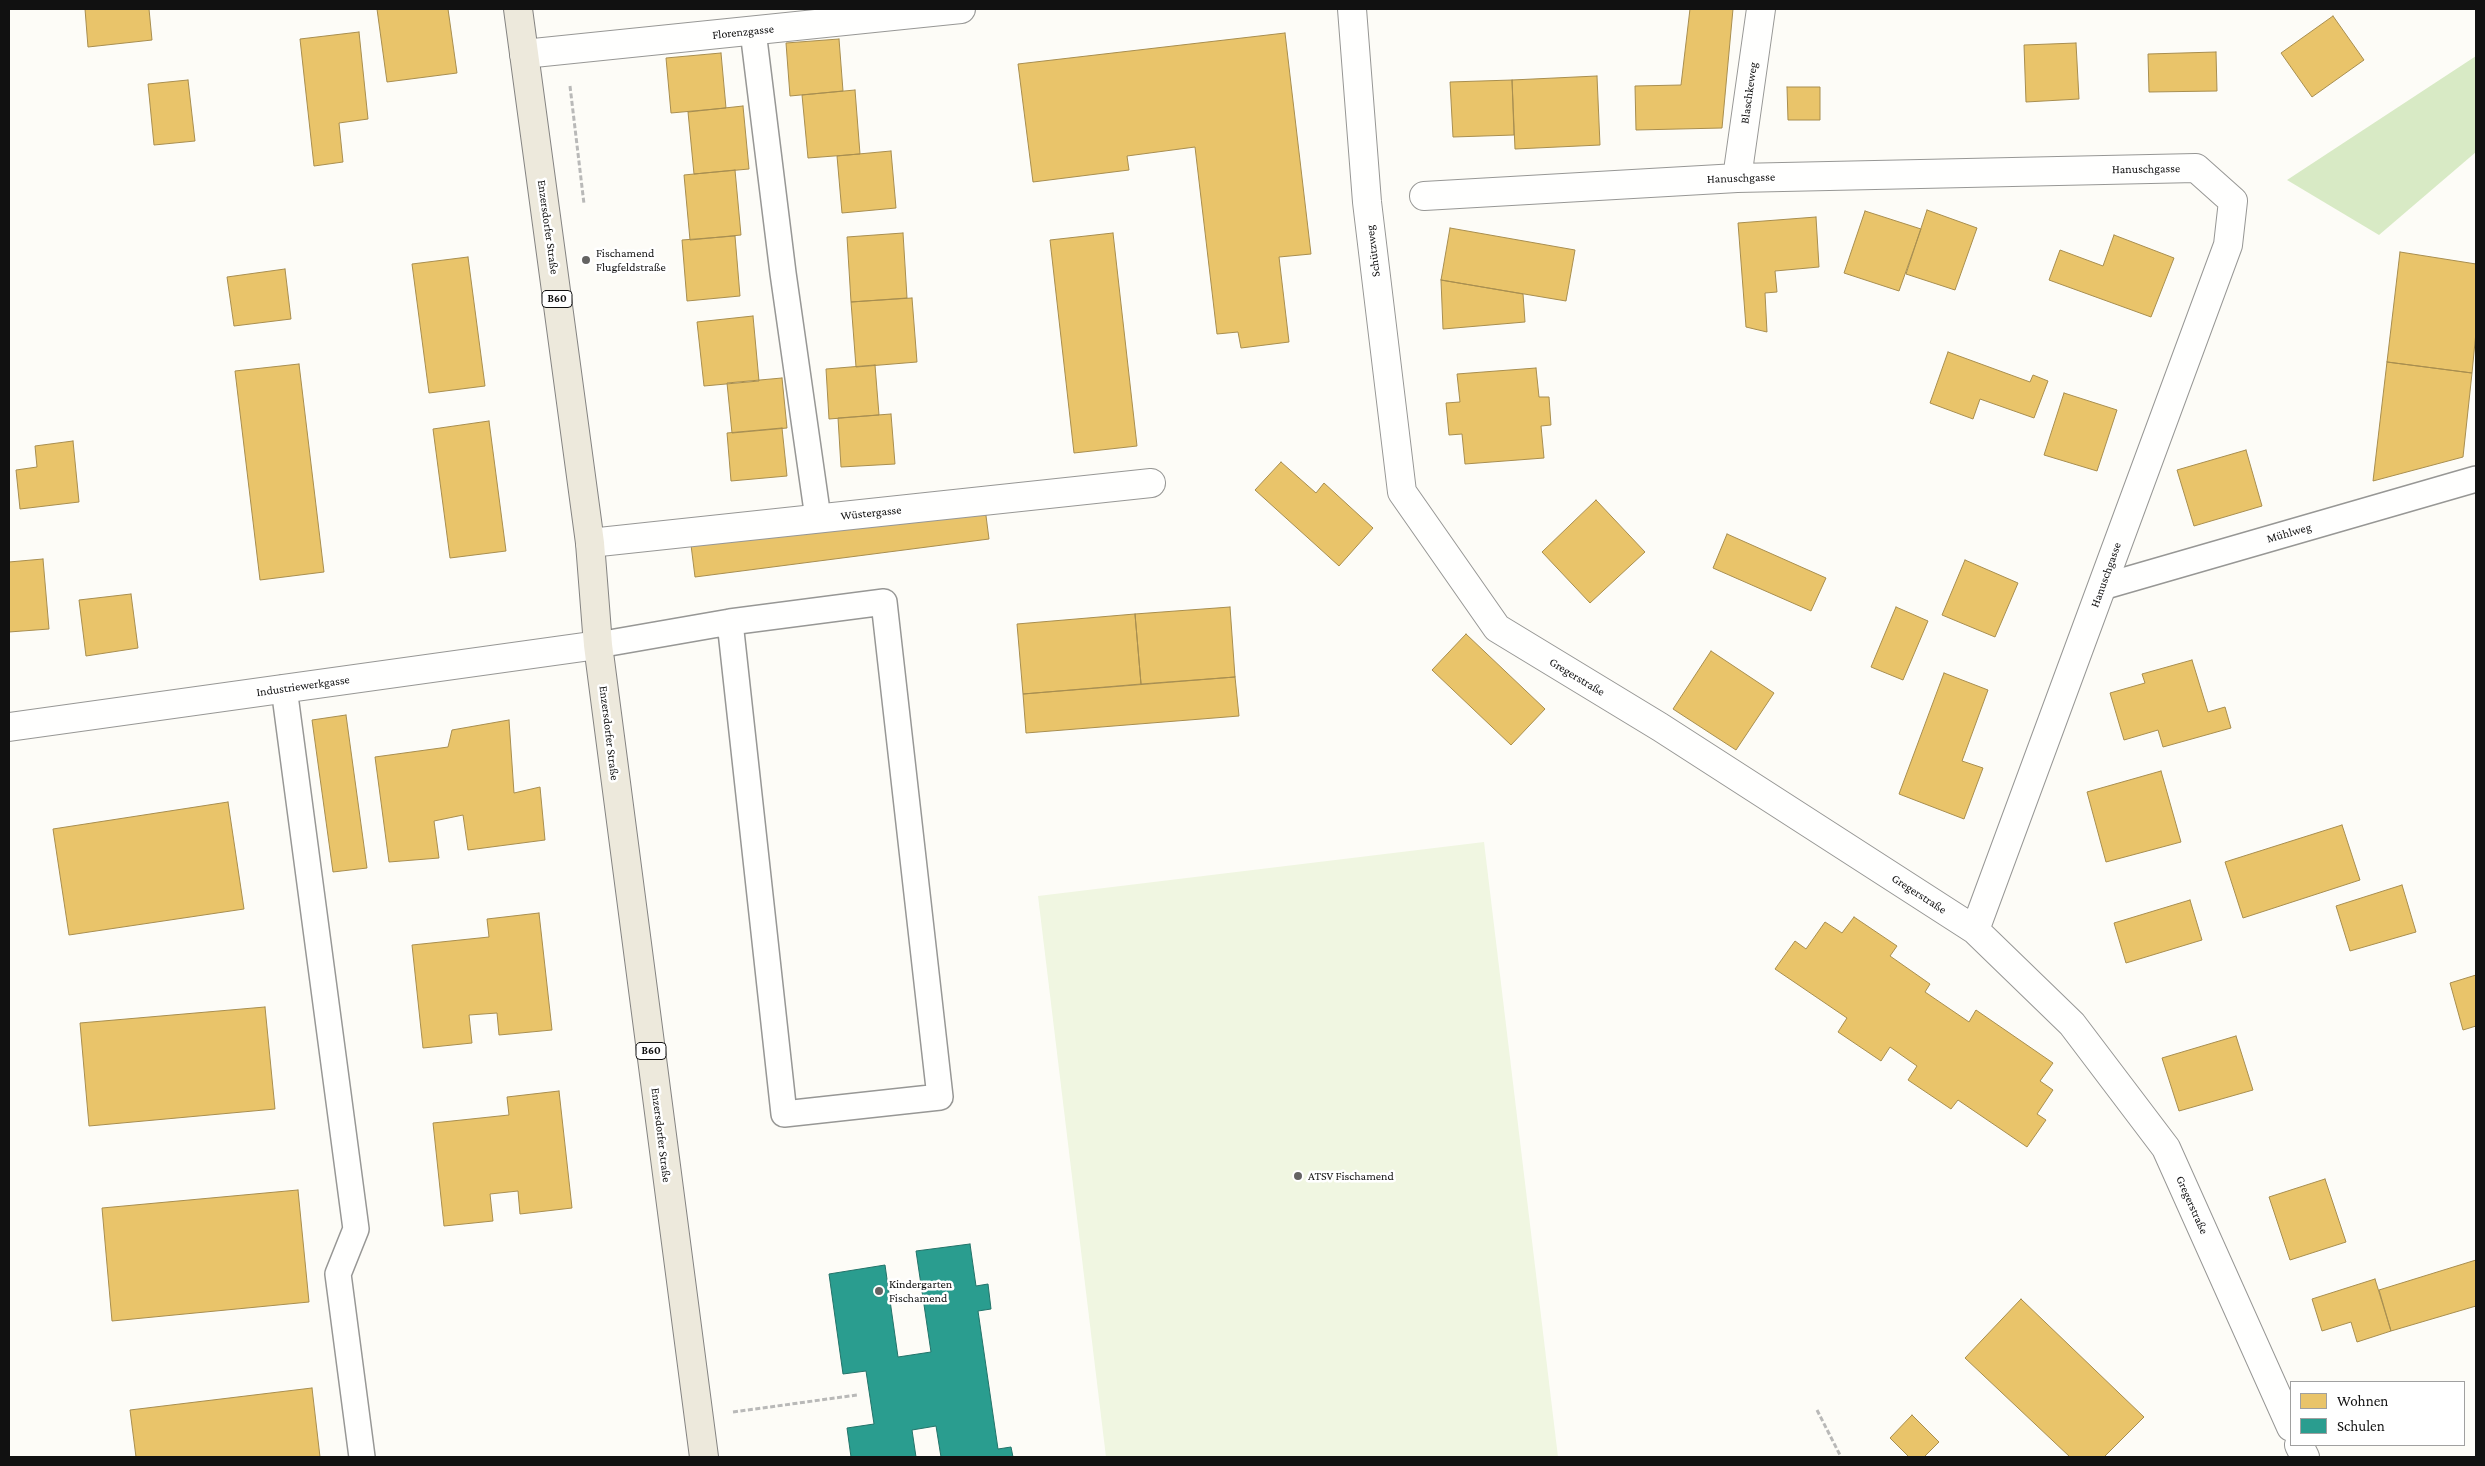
<!DOCTYPE html>
<html>
<head>
<meta charset="utf-8">
<style>
	body { margin:0 }
	#map { position:relative; width:2485px; height:1466px; overflow:hidden; background:#fdfcf7; font-family:"Crimson Pro",serif }
	canvas { display:block }
	.frame { position:absolute; inset:0; border:10px solid #111; pointer-events:none }
	.legend { position:absolute; left:2290px; top:1381px; width:175px; height:65px; box-sizing:border-box; background:#fff; border:1px solid #a0a0a0; margin:0; padding:6px 9px; list-style:none; font-size:15px; color:#111 }
	.legend li { display:flex; align-items:center; gap:10px; height:25px }
	.legend b { width:25px; border:1px solid #a0a0a0 }
</style>
</head>
<body>
<div id="map">
<canvas width="2485" height="1466"></canvas>
<div class="frame"></div>
<ul class="legend">
<li><b style="height:14px;background:#e9c46a"></b>Wohnen</li>
<li><b style="height:14px;background:#2a9d8f"></b>Schulen</li>
</ul>
</div>
<script>
const context = document.querySelector('canvas').getContext('2d');
context.lineJoin = 'round';
function fillPath(path, color) {
  context.fillStyle = color;
  context.fill(path, 'evenodd');
}
function shape(rows) {
  const path = new Path2D();
  for (const r of rows) {
    path.moveTo(r[0], r[1]);
    for (let i = 2; i < r.length; i += 2) path.lineTo(r[i], r[i + 1]);
  }
  return path;
}
function strokePath(path, color, width, dash) {
  context.strokeStyle = color;
  context.lineWidth = width;
  context.lineCap = dash ? 'butt' : 'round';
  context.setLineDash(dash || []);
  context.stroke(path);
}
function write(font, color, halo, rows, align = 'center') {
  context.font = font + ' "Crimson Pro",serif';
  context.lineWidth = 5;
  context.setLineDash([]);
  context.textBaseline = 'middle';
  context.strokeStyle = halo;
  context.fillStyle = color;
  for (const [text, x, y, turn = 0] of rows) {
    context.save();
    context.translate(x, y);
    context.rotate((+turn || 0) * Math.PI / 180);
    context.textAlign = isNaN(turn) ? turn : align;
    if (halo) context.strokeText(text, 0, 0);
    context.fillText(text, 0, 0);
    context.restore();
  }
}
fillPath(shape([
	[2476,56,2476,152,2379,235,2287,180]
]), '#d8eac5');
fillPath(shape([
	[1484,842,1558,1457,1106,1457,1038,896]
]), '#f0f6e1');
const homes = shape([
	[85,9,149,9,152,40,88,47,85,9],
	[377,9,448,9,457,73,387,82,377,9],
	[1690,9,1733,9,1722,128,1636,130,1635,86,1681,85,1690,9],
	[2333,16,2364,60,2312,97,2281,53,2333,16],
	[359,32,368,119,339,123,343,162,314,166,300,39,359,32],
	[1285,33,1311,254,1279,257,1289,342,1241,348,1238,332,1217,334,1195,147,1127,156,1129,170,1033,182,1018,64,1285,33],
	[839,39,843,91,790,96,786,43,839,39],
	[2076,43,2079,99,2026,102,2024,45,2076,43],
	[2216,52,2217,91,2149,92,2148,54,2216,52],
	[721,53,726,108,671,113,666,58,721,53],
	[1597,76,1600,145,1515,149,1512,80,1597,76],
	[188,80,195,141,154,145,148,84,188,80],
	[1512,80,1514,135,1453,137,1450,82,1512,80],
	[1787,87,1820,87,1820,120,1788,120,1787,87],
	[855,90,860,154,808,158,802,95,855,90],
	[743,106,749,169,694,174,688,112,743,106],
	[891,151,896,208,842,213,837,156,891,151],
	[735,170,741,235,690,240,684,175,735,170],
	[1927,210,1977,228,1955,290,1906,274,1927,210],
	[1865,211,1921,229,1899,291,1844,273,1865,211],
	[1816,217,1819,267,1775,271,1777,292,1765,293,1767,332,1746,327,1738,223,1816,217],
	[1450,228,1575,250,1566,301,1441,280,1450,228],
	[903,233,907,298,851,302,847,237,903,233],
	[1113,233,1137,446,1074,453,1050,240,1113,233],
	[2114,235,2174,258,2151,317,2049,280,2060,250,2103,266,2114,235],
	[735,236,740,296,687,301,682,240,735,236],
	[2400,252,2476,264,2476,332,2472,373,2387,362,2400,252],
	[468,257,485,386,429,393,412,264,468,257],
	[285,269,291,319,234,326,227,277,285,269],
	[1441,280,1523,294,1525,322,1443,329,1441,280],
	[912,298,917,362,856,367,851,302,912,298],
	[753,316,759,381,704,386,697,322,753,316],
	[1948,352,2030,382,2033,375,2048,381,2034,418,1980,399,1973,419,1930,403,1948,352],
	[2387,362,2472,373,2463,457,2373,481,2387,362],
	[299,364,324,572,260,580,235,371,299,364],
	[875,365,879,415,829,419,826,369,875,365],
	[1536,368,1539,397,1549,397,1551,425,1541,426,1544,458,1465,464,1462,434,1449,435,1446,403,1460,402,1457,374,1536,368],
	[782,378,787,428,732,433,727,383,782,378],
	[2064,393,2117,410,2097,471,2044,455,2064,393],
	[891,414,895,464,841,467,838,418,891,414],
	[489,421,506,551,450,558,433,429,489,421],
	[782,428,787,476,731,481,727,433,782,428],
	[73,441,79,502,20,509,16,470,37,467,35,446,73,441],
	[2246,450,2262,506,2194,526,2177,470,2246,450],
	[1281,462,1316,493,1324,483,1373,528,1339,566,1255,490,1281,462],
	[1596,500,1645,552,1590,603,1542,552,1596,500],
	[985,508,989,539,695,577,691,545,985,508],
	[1727,534,1826,578,1811,611,1713,568,1727,534],
	[43,559,49,629,9,632,9,562,43,559],
	[1965,560,2018,583,1995,637,1942,615,1965,560],
	[131,594,138,648,86,656,79,600,131,594],
	[1230,607,1235,677,1141,684,1135,614,1230,607],
	[1896,607,1928,621,1903,680,1871,667,1896,607],
	[1135,614,1141,684,1023,694,1017,624,1135,614],
	[1466,634,1545,709,1511,745,1432,670,1466,634],
	[1711,651,1774,693,1736,750,1673,709,1711,651],
	[2192,660,2208,712,2225,707,2231,728,2163,747,2158,730,2124,740,2110,693,2145,683,2142,674,2192,660],
	[1944,673,1988,690,1962,761,1983,768,1964,819,1899,794,1944,673],
	[1235,677,1239,716,1026,733,1023,694,1235,677],
	[346,715,367,868,333,872,312,720,346,715],
	[509,720,514,793,540,787,545,840,468,850,463,815,434,821,439,858,389,862,375,757,448,747,452,730,509,720],
	[2161,771,2181,842,2106,862,2087,792,2161,771],
	[228,802,244,909,69,935,53,829,228,802],
	[2342,825,2360,880,2243,918,2225,862,2342,825],
	[2402,885,2416,932,2350,951,2336,906,2402,885],
	[2190,900,2202,940,2126,963,2114,923,2190,900],
	[539,913,552,1030,499,1035,497,1013,469,1015,472,1043,423,1048,412,945,489,937,487,919,539,913],
	[1854,917,1897,946,1890,956,1930,984,1925,992,1969,1022,1976,1010,2053,1063,2040,1081,2053,1090,2037,1114,2046,1120,2027,1147,1958,1100,1951,1109,1908,1080,1917,1066,1890,1047,1881,1061,1838,1032,1847,1018,1775,969,1795,941,1806,949,1825,922,1842,933,1854,917],
	[2476,975,2476,1026,2463,1030,2450,983,2476,975],
	[265,1007,275,1109,89,1126,80,1023,265,1007],
	[2236,1036,2253,1090,2179,1111,2162,1058,2236,1036],
	[559,1091,572,1208,520,1214,518,1191,490,1194,493,1221,444,1226,433,1123,509,1115,507,1097,559,1091],
	[2325,1179,2346,1242,2290,1260,2269,1197,2325,1179],
	[298,1190,309,1302,112,1321,102,1208,298,1190],
	[2476,1260,2476,1306,2391,1331,2379,1290,2476,1260],
	[2375,1279,2391,1331,2357,1342,2351,1322,2322,1331,2312,1299,2375,1279],
	[2021,1299,2144,1417,2104,1457,2070,1457,1965,1358,2021,1299],
	[312,1388,320,1457,136,1457,130,1410,312,1388],
	[1912,1415,1939,1442,1924,1457,1909,1457,1890,1438,1912,1415]
]);
fillPath(homes, '#e9c46a');
strokePath(homes, '#a88e4f', 1);
const schools = shape([
	[970,1244,976,1286,988,1284,991,1309,978,1311,998,1449,1011,1447,1013,1457,941,1457,936,1426,912,1430,916,1457,851,1457,847,1428,874,1424,866,1371,843,1374,829,1274,885,1265,898,1357,931,1352,916,1251,970,1244]
]);
fillPath(schools, '#2a9d8f');
strokePath(schools, '#227369', 1);
const lane = shape([
	[753,31,783,273,818,518],
	[2102,587,2476,479],
	[598,645,730,622,884,602,940,1097,784,1114,730,622],
	[284,688,356,1229,338,1274,362,1457]
]);
const street = shape([
	[1352,9,1367,202,1402,492,1497,628,1660,727,1975,930,2072,1024,2166,1148,2291,1427],
	[524,54,961,9],
	[1737,178,1761,9],
	[1424,196,1737,178,2196,168,2233,201,2228,245,1975,930],
	[590,543,1151,483],
	[9,727,598,645],
	[2299,1445,2305,1457]
]);
const primary = shape([
	[518,9,590,543,598,645,704,1457]
]);
strokePath(lane, '#979795', 28);
strokePath(street, '#979795', 30);
strokePath(primary, '#858482', 30);
strokePath(shape([
	[570,86,584,204],
	[1817,1410,1841,1457],
	[733,1412,857,1395]
]), '#b9b9b8', 3, [5, 2.5]);
strokePath(lane, '#fffffe', 25);
strokePath(street, '#fffffe', 28);
strokePath(primary, '#ede9dc', 28);
for (const [x, y, r, color] of [
	[586,260,5,"#646362"],
	[1298,1176,5,"#646362"],
	[879,1291,5,"#646362"]
]) {
  const dot = new Path2D();
  dot.arc(x, y, r, 0, 2 * Math.PI);
  context.fillStyle = color;
  context.fill(dot);
  strokePath(dot, '#fff', 2);
}
for (const [x, y, w] of [
	[557,299,30],
	[651,1051,30]
]) {
  const box = new Path2D();
  box.roundRect(x - w / 2, y - 8.5, w, 17, 4);
  context.fillStyle = '#fff';
  context.fill(box);
  strokePath(box, '#111', 1);
}
write('bold 11px', '#111', null, [
	["B60",557,299],
	["B60",651,1051]
]);
write('12px', '#111', '#fff', [
	["Florenzgasse",743,32,-6],
	["Blaschkeweg",1749,93,-82],
	["Hanuschgasse",2146,169,-1],
	["Hanuschgasse",1741,178,-2],
	["Enzersdorfer Straße",548,227,82],
	["Schützweg",1373,251,-97],
	["Wüstergasse",871,513,-6],
	["Mühlweg",2289,533,-16],
	["Hanuschgasse",2106,575,-70],
	["Gregerstraße",1577,677,31],
	["Industriewerkgasse",303,686,-8],
	["Enzersdorfer Straße",609,733,83],
	["Gregerstraße",1919,894,33],
	["Enzersdorfer Straße",661,1135,83],
	["Gregerstraße",2192,1205,66]
]);
write('12px', '#111', '#fff', [
	["Fischamend",596,253],
	["Flugfeldstraße",596,267],
	["ATSV Fischamend",1308,1176],
	["Kindergarten",889,1284],
	["Fischamend",889,1298]
], 'left');
</script>
</body>
</html>
